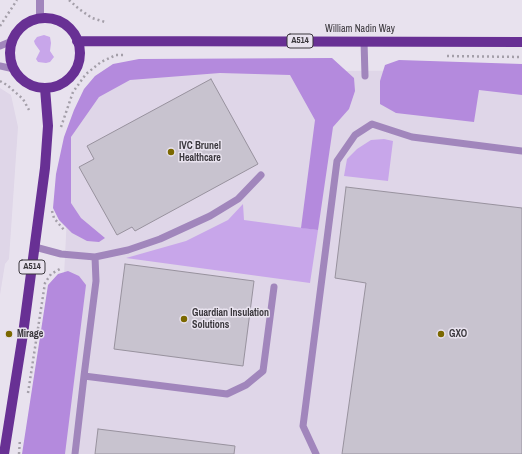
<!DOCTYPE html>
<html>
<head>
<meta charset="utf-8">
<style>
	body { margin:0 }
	canvas { display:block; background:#e8e2ee }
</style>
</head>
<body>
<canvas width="522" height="454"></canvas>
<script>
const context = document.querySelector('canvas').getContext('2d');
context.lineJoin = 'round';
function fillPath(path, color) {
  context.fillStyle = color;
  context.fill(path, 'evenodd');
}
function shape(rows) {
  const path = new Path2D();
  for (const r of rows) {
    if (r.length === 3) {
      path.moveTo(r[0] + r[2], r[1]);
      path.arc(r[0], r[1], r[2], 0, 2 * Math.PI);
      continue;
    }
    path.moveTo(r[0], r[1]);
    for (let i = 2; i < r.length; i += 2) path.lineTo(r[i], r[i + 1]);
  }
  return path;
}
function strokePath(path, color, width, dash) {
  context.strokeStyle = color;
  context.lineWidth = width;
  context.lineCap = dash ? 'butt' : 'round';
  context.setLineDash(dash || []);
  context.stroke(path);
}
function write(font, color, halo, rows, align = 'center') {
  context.font = font + ' "Archivo Narrow",sans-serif';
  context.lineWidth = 3;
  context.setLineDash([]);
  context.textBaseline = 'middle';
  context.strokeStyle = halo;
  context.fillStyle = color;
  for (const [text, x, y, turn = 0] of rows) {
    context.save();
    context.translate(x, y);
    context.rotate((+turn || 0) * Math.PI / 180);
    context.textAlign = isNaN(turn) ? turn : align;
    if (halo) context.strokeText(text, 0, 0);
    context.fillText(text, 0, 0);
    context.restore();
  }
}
fillPath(shape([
	[522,70,522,454,55,454,71,137,93,92,126,72],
	[0,88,11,95,18,127,9,259,5,264,0,295]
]), '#dfd6e8');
fillPath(shape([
	[44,35,50,37,51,43,50,51,54,57,50,62,46,63,38,62,36,59,40,51,35,44,34,41,37,37],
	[384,139,393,141,388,181,344,176,347,159,357,149,371,140],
	[243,204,244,220,318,230,310,283,126,258,186,241,228,220]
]), '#c8a6ea');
fillPath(shape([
	[332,58,354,78,355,91,349,109,333,127,318,230,301,228,315,120,290,75,220,73,130,80,99,97,71,137,71,203,81,218,105,238,99,242,87,241,72,233,59,220,53,208,56,174,64,137,74,110,84,89,95,76,113,64,139,59],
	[399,60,522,64,522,95,479,90,474,122,396,113,380,104,380,81,385,65],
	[68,271,79,276,86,285,65,454,22,454,48,285,58,274]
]), '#b48add');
const building = shape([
	[211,79,258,164,135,231,132,227,117,235,79,167,94,159,87,146,211,79],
	[346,187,522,208,522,454,342,454,366,283,335,278,346,187],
	[125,264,254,281,243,366,114,349,125,264],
	[98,429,235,446,234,454,95,454,98,429]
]);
fillPath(building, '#c8c3cf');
strokePath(building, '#98929e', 1);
strokePath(shape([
	[69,0,79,9,92,18,105,22],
	[0,26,17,0],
	[447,56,522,57],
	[0,81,7,85,23,99,29,110],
	[61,127,73,92,86,74,101,62,116,55,124,55],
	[52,211,54,218,64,230],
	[28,393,45,283,51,274,60,269],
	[19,454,20,439]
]), '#a49fa9', 2.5, [2, 3]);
strokePath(shape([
	[364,41,365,76],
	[0,46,12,41],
	[0,66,14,69],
	[35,247,61,254,95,257,128,250,160,239,210,216,238,199,261,175],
	[84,376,227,394,246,385,263,371,274,287],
	[75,454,84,376,96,281,95,257],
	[316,454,303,426,337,161,355,135,372,124,412,137,522,151]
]), '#a186bc', 7);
strokePath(shape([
	[40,18,40,0]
]), '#a186bc', 8);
strokePath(shape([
	[45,53,35],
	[77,41,522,42],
	[4,454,23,334,45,168,48,126,45,88]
]), '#683094', 10);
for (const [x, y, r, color] of [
	[171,152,4,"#7b6800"],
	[184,319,4,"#7b6800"],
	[9,334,4,"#7b6800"],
	[441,334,4,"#7b6800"]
]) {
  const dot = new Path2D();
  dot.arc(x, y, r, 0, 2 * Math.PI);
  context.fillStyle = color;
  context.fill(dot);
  strokePath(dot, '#e8e2ee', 1.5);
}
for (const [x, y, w] of [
	[300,41,26],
	[32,267,26]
]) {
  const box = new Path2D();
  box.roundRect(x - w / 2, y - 7, w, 14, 3);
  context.fillStyle = '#e8e2ee';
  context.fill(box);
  strokePath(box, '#3a373c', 1);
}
write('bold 9px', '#3a373c', null, [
	["A514",300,41],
	["A514",32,267]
]);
write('10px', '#3a373c', '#e8e2ee', [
	["William Nadin Way",360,29]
]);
write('bold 10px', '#3a373c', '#e8e2ee', [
	["IVC Brunel",179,146],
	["Healthcare",179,158],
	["Guardian Insulation",192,313],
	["Solutions",192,325],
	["Mirage",17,334],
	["GXO",449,334]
], 'left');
</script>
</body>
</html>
